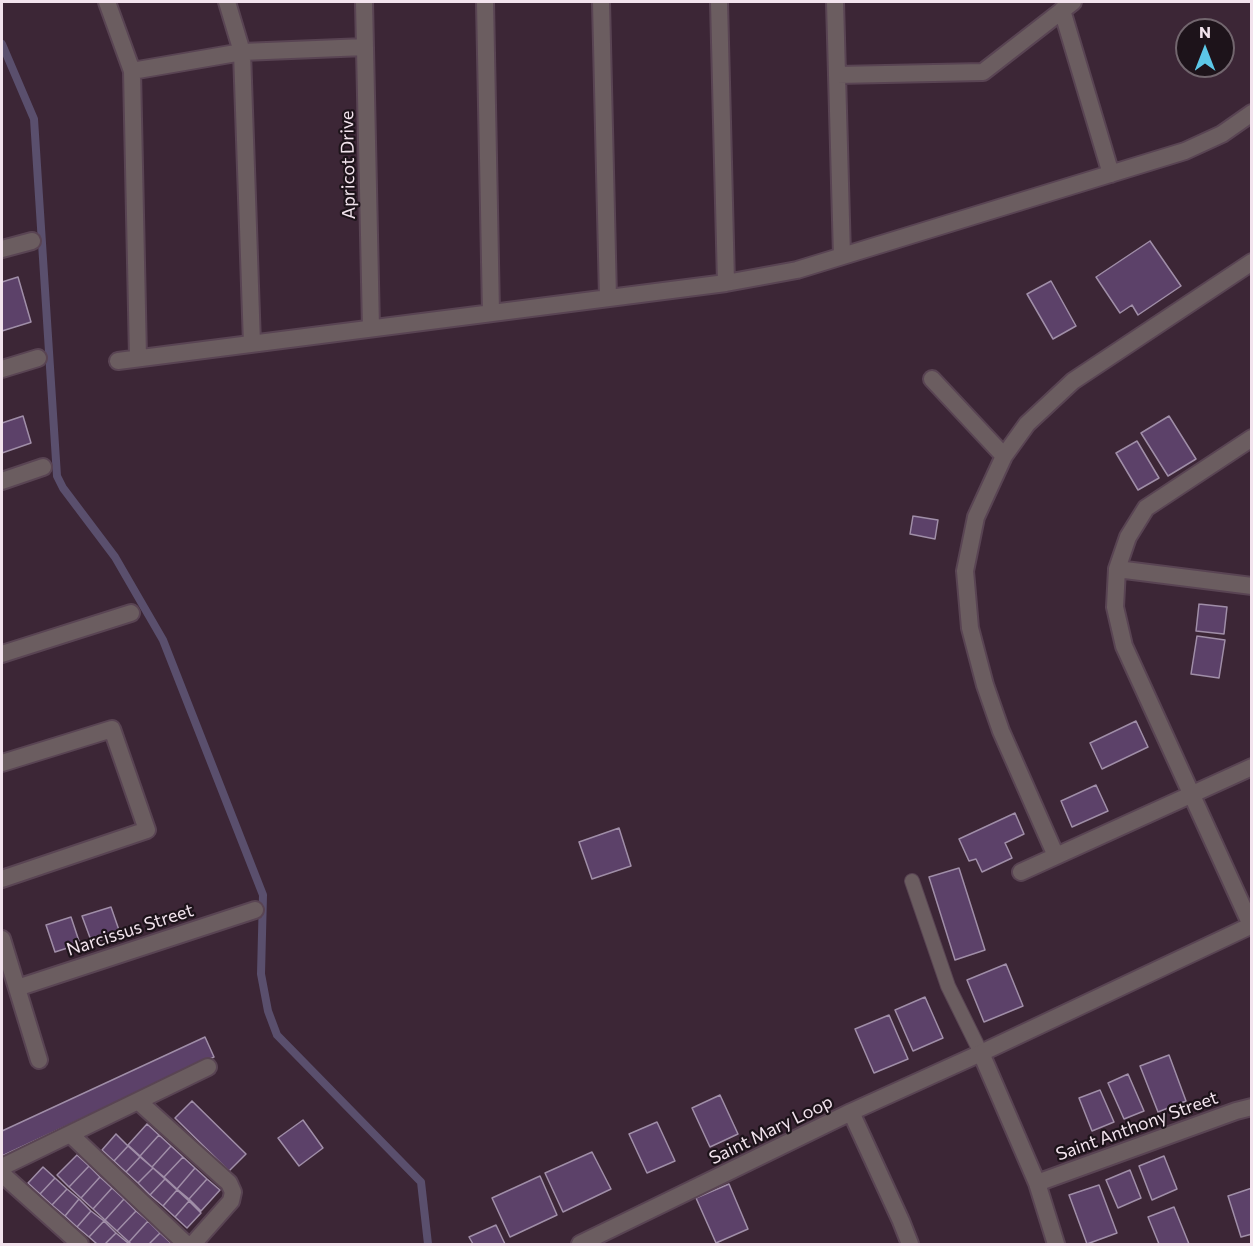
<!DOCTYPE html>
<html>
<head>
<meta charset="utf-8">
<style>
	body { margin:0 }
	#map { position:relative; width:1253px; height:1246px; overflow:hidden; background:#3c2636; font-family:Commissioner,sans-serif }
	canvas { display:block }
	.frame { position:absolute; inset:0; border:3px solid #f2e3ed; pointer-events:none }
	.north { position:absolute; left:1175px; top:18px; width:60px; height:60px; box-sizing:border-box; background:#1d131a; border:2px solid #72666e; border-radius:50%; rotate:0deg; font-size:16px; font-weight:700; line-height:24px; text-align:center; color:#f2e3ed }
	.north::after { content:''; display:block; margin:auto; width:21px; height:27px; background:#5cc7e7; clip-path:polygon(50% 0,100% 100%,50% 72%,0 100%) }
</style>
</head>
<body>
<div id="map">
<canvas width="1253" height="1246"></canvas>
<div class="frame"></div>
<div class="north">N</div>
</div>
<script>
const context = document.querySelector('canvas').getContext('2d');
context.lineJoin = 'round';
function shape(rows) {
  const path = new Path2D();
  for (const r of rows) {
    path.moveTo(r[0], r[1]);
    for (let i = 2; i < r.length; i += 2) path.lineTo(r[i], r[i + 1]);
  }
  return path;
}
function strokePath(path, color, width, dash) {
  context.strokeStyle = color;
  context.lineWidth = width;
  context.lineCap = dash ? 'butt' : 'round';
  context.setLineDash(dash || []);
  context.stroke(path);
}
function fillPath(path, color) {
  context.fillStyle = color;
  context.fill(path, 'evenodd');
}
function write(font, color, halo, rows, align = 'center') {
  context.font = font + ' Commissioner,sans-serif';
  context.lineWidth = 4.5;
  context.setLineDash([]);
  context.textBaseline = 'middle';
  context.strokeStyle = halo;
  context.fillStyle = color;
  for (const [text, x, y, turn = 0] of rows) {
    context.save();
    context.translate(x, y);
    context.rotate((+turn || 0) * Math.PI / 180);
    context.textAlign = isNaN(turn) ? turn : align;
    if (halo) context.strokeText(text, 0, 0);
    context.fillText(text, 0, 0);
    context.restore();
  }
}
strokePath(shape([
	[2,44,34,119,57,476,63,488,115,557,163,640,263,895,261,974,268,1011,277,1035,421,1182,428,1244]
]), '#5a4f6d', 8);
const building = shape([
	[1150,241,1181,286,1138,315,1132,305,1120,313,1096,277,1150,241],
	[18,277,31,322,2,331,2,282,18,277],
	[1051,281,1076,326,1053,339,1027,294,1051,281],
	[23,416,31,443,2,453,2,423,23,416],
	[1169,416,1196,459,1168,476,1141,433,1169,416],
	[1137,441,1159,478,1138,490,1116,453,1137,441],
	[913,516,938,520,935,539,910,534,913,516],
	[1199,604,1227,607,1224,634,1196,631,1199,604],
	[1197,636,1225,640,1219,678,1191,674,1197,636],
	[1136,721,1148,747,1102,769,1090,743,1136,721],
	[1096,785,1108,811,1072,827,1061,801,1096,785],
	[1015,813,1024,834,1005,843,1012,858,982,872,976,859,969,861,959,839,1015,813],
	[619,828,631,866,592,879,579,842,619,828],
	[959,868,985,950,955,960,929,877,959,868],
	[111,907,120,933,92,943,82,916,111,907],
	[71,917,80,944,55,952,46,925,71,917],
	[1006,964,1023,1006,984,1022,967,980,1006,964],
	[925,997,943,1038,913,1051,895,1010,925,997],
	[889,1015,908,1059,874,1073,855,1029,889,1015],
	[205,1037,214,1057,2,1156,2,1131,205,1037],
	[1169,1055,1186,1101,1158,1112,1140,1066,1169,1055],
	[1128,1074,1144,1111,1124,1119,1108,1083,1128,1074],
	[1100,1090,1114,1122,1092,1131,1079,1098,1100,1090],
	[720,1095,738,1134,710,1147,692,1108,720,1095],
	[192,1101,246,1154,229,1171,175,1118,192,1101],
	[303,1120,323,1148,299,1166,278,1138,303,1120],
	[657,1122,675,1161,647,1173,629,1134,657,1122],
	[147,1124,159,1135,140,1156,128,1145,147,1124],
	[116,1134,128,1146,114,1161,102,1150,116,1134],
	[159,1135,171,1146,152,1167,140,1156,159,1135],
	[128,1146,140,1157,126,1172,114,1161,128,1146],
	[171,1146,183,1157,164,1177,152,1167,171,1146],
	[592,1152,611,1189,563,1212,545,1173,592,1152],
	[77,1155,89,1166,69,1187,57,1175,77,1155],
	[1164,1156,1177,1189,1152,1200,1139,1166,1164,1156],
	[140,1157,153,1168,138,1183,126,1172,140,1157],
	[183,1157,195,1168,177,1189,164,1177,183,1157],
	[89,1166,100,1177,81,1198,69,1187,89,1166],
	[43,1167,55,1178,40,1194,28,1183,43,1167],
	[153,1168,165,1179,150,1195,138,1183,153,1168],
	[195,1168,207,1179,189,1199,177,1189,195,1168],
	[1130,1170,1141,1198,1118,1208,1106,1180,1130,1170],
	[540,1176,557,1215,510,1237,492,1198,540,1176],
	[100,1177,112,1188,93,1209,81,1198,100,1177],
	[55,1178,67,1189,52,1205,40,1194,55,1178],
	[165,1179,177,1190,163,1206,150,1195,165,1179],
	[207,1179,220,1190,201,1211,189,1199,207,1179],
	[729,1184,748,1229,716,1243,696,1198,729,1184],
	[1099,1185,1117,1233,1087,1244,1069,1195,1099,1185],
	[112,1188,124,1199,105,1220,93,1209,112,1188],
	[1252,1188,1252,1234,1241,1237,1228,1196,1252,1188],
	[67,1189,79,1199,65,1216,52,1205,67,1189],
	[177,1190,189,1201,175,1217,163,1206,177,1190],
	[79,1199,91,1211,77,1227,65,1216,79,1199],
	[124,1199,136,1211,117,1231,105,1220,124,1199],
	[189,1201,201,1213,187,1228,175,1217,189,1201],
	[1174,1207,1189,1244,1159,1244,1148,1217,1174,1207],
	[91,1211,104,1221,89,1237,77,1227,91,1211],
	[136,1211,148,1221,129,1242,117,1231,136,1211],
	[104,1221,116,1233,105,1244,97,1244,89,1237,104,1221],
	[148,1221,160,1233,149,1244,131,1244,129,1242,148,1221],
	[496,1225,505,1244,473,1244,469,1237,496,1225],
	[116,1233,128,1243,127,1244,105,1244,116,1233],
	[160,1233,172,1244,149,1244,160,1233]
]);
fillPath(building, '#5c4169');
strokePath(building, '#a08ea8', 1.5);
const service = shape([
	[912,881,948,986,981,1053]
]);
const minor = shape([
	[107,2,132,71,138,358],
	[227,2,242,52,252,344],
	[364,2,371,328],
	[485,2,491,313],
	[601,2,608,298],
	[719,2,726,283],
	[835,2,842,256],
	[1062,10,1111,174],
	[132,71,242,52,365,47],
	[837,75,983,72,1073,2],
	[2,249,32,241],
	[118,361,726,283,797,270,1185,151,1222,134,1252,113],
	[2,369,38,358],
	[932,379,1004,456],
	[2,481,43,467],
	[1117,569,1252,586],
	[2,654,131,613],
	[2,763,112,729,147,830,2,879],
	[1056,856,1001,731,985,685,970,628,965,571,976,517,1004,456,1027,424,1073,381,1252,262],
	[1021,872,1252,767],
	[1251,925,1124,646,1115,607,1117,569,1128,537,1146,508,1252,438],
	[2,939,39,1060],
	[17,988,255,910],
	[981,1053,1037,1183,1056,1244],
	[138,1101,229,1183,233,1192,231,1201,193,1244],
	[851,1112,901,1221,910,1244],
	[70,1134,186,1244],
	[2,1167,208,1067],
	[2,1174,80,1244],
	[1037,1183,1236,1111,1252,1107],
	[580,1244,851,1112,981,1053,1252,925]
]);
strokePath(service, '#594453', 16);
strokePath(minor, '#594453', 20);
strokePath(service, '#6b5d60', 14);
strokePath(minor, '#6b5d60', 16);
write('18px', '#f2e3ed', '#1d131a', [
	["Apricot Drive",348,165,-91],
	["Narcissus Street",130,930,-18],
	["Saint Anthony Street",1137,1126,-20],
	["Saint Mary Loop",771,1130,-26]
]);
</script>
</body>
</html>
